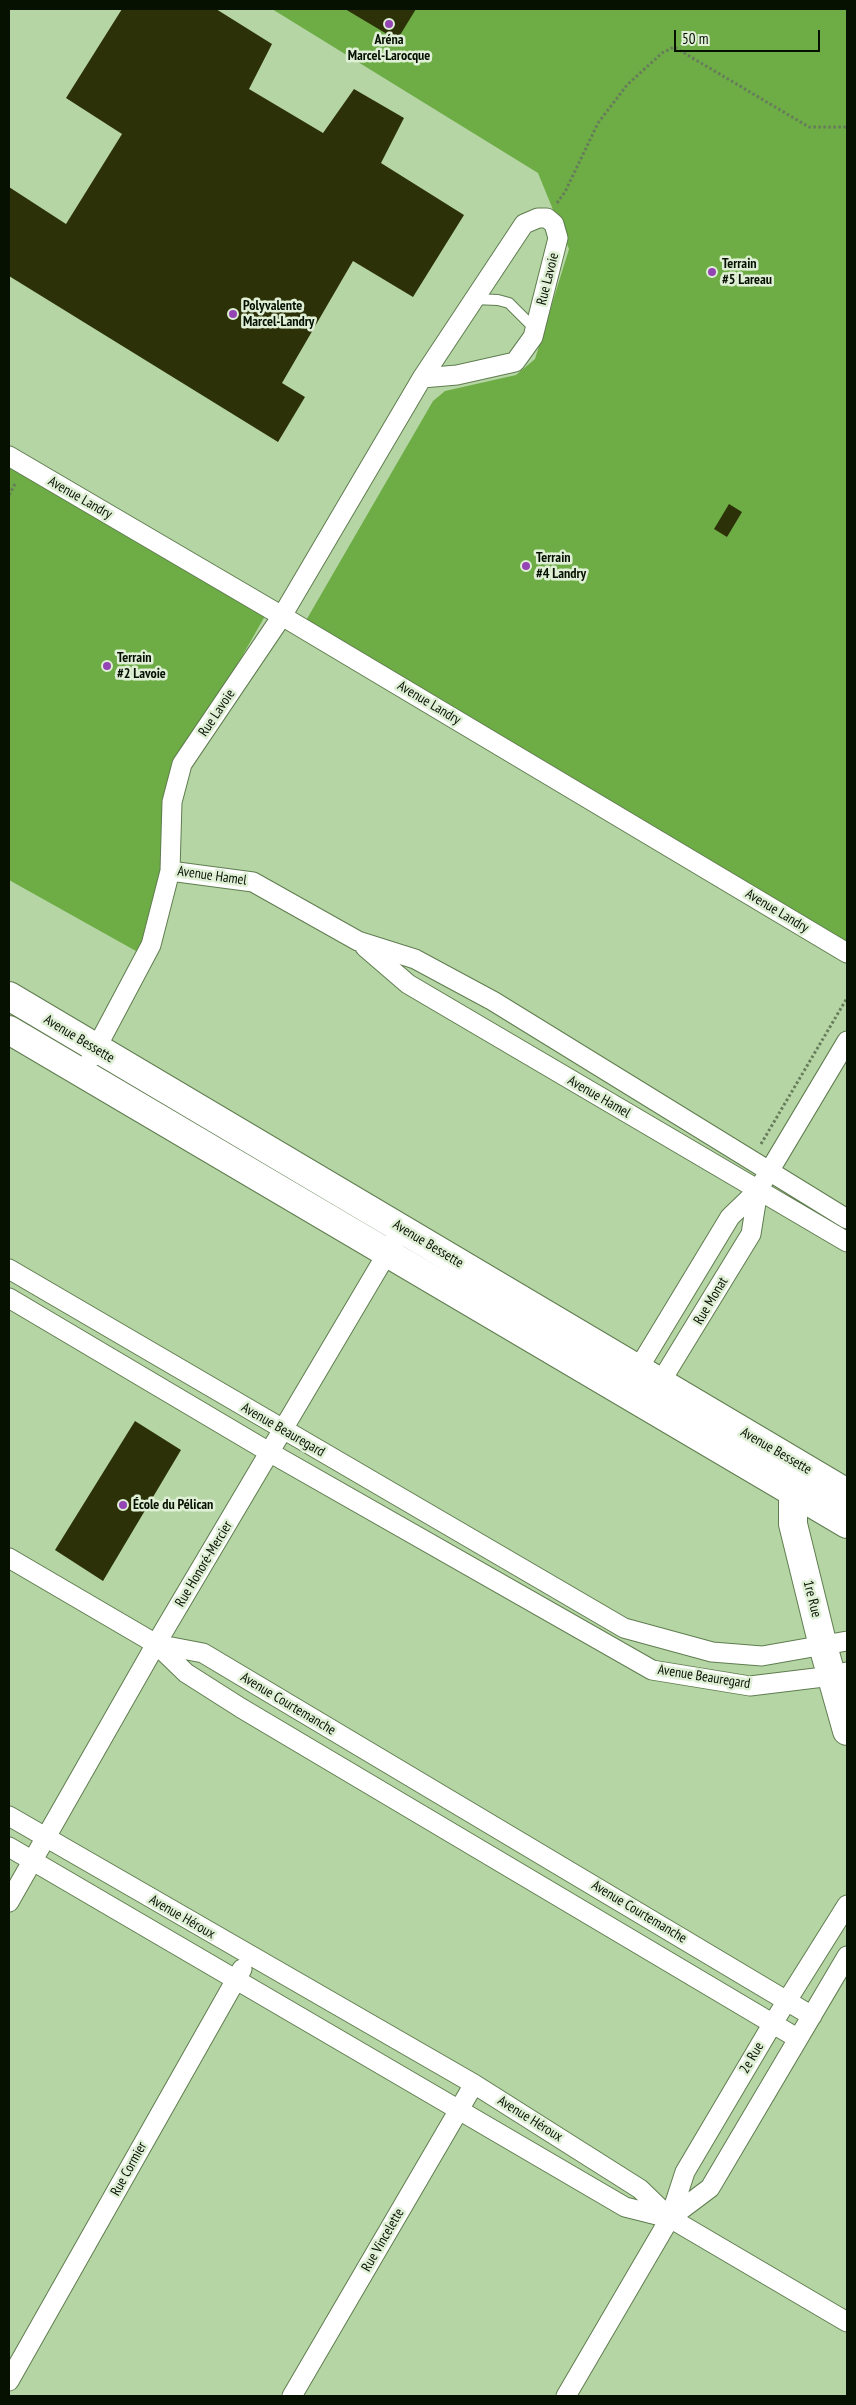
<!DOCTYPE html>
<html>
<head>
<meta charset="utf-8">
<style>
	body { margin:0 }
	#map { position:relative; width:856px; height:2405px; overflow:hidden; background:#b5d5a4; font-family:"PT Sans Narrow",sans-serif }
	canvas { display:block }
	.frame { position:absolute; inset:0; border:10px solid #071102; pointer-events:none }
	.scale { position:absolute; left:674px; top:30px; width:146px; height:22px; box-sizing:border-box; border:2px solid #071102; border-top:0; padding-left:6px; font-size:15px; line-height:18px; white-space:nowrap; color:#071102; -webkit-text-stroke:4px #e0f0d7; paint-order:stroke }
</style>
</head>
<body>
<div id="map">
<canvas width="856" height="2405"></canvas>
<div class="frame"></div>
<div class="scale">50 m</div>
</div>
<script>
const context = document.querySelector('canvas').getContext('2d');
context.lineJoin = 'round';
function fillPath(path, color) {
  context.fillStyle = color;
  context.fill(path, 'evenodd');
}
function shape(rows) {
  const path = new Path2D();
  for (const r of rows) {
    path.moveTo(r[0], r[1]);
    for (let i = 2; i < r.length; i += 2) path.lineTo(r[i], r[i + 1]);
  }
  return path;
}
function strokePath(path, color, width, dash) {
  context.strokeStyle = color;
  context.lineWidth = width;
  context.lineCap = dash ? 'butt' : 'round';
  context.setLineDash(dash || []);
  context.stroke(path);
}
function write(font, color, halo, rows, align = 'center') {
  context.font = font + ' "PT Sans Narrow",sans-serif';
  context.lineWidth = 5;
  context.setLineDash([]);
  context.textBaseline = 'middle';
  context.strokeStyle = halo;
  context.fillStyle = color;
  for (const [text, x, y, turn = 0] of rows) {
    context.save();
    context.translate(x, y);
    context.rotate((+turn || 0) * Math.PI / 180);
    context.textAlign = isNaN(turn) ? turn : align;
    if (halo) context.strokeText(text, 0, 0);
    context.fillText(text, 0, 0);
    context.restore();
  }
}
fillPath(shape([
	[272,9,847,9,847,957,297,636,433,401,445,391,516,375,535,359,569,249,538,173],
	[9,461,265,616,184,758,168,875,152,960,9,880]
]), '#6ead46');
fillPath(shape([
	[122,9,216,9,272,44,249,89,323,133,354,89,404,118,381,163,464,215,413,297,353,261,282,383,305,397,278,442,9,276,9,187,66,224,122,134,66,98],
	[345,9,416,9,397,40],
	[729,504,742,512,727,537,714,529],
	[135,1421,181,1450,103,1581,55,1550]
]), '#2d3108');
const lane = shape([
	[474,299,498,300,509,303,535,329]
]);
const street = shape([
	[9,456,282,616,847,953],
	[170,871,253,882,358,941,415,959,493,1001,847,1219],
	[365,947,408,984,847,1242],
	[91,1058,151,945,170,871,172,802,182,764,282,616,422,378,524,224,538,218,547,218,554,224,558,238,533,337,515,362,457,375,422,378],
	[9,1269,624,1628,712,1652,762,1656,847,1641],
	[9,1298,269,1452,652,1670,750,1686,832,1676,847,1672],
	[632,1379,730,1217,758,1190,847,1041],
	[655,1391,751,1234,758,1190],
	[9,1558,156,1644,186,1673,241,1708,797,2038],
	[156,1644,203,1653,812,2016],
	[9,1816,474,2084,640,2189,670,2218,847,2322],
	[9,1847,625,2207,669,2218],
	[9,1902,156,1644,402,1228],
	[670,2218,710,2188,847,1956],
	[9,2381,242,1969],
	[292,2396,474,2084],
	[566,2396,670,2218,685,2172,773,2023,847,1905]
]);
const secondary = shape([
	[9,996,847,1493],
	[9,1030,847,1524],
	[797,1476,793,1492,793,1524,823,1646,847,1731]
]);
strokePath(lane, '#607d50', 12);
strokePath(street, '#607d50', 21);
strokePath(secondary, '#607d50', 30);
strokePath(shape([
	[557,203,565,192,598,123,627,85,662,53,674,47,809,127,847,127],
	[9,495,16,482],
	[761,1144,847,998]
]), '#667c5b', 3, [2.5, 2.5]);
strokePath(lane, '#fff', 10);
strokePath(street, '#fff', 19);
strokePath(secondary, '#fff', 28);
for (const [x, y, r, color] of [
	[389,24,5,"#9444b4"],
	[712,272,5,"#9444b4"],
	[233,314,5,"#9444b4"],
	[526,566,5,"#9444b4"],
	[107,666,5,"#9444b4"],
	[123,1505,5,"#9444b4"]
]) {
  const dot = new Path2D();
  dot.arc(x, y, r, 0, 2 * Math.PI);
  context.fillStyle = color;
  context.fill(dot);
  strokePath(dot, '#e0f0d7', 2);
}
write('bold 14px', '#071102', '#e0f0d7', [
	["Aréna",389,40,"center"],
	["Marcel-Larocque",389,56,"center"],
	["Terrain",722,264],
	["#5 Lareau",722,280],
	["Polyvalente",243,306],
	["Marcel-Landry",243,322],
	["Terrain",536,558],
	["#4 Landry",536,574],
	["Terrain",117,658],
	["#2 Lavoie",117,674],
	["École du Pélican",133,1505]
], 'left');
write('14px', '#071102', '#e0f0d7', [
	["Rue Lavoie",548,279,-76],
	["Avenue Landry",80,498,30],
	["Avenue Landry",429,703,31],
	["Rue Lavoie",217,713,-56],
	["Avenue Hamel",212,876,8],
	["Avenue Landry",777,911,31],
	["Avenue Bessette",79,1039,31],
	["Avenue Hamel",599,1097,30],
	["Avenue Bessette",428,1244,31],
	["Rue Monat",711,1301,-59],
	["Avenue Beauregard",283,1430,30],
	["Avenue Bessette",776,1451,30],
	["Rue Honoré-Mercier",204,1564,-59],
	["1re Rue",812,1599,76],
	["Avenue Beauregard",704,1677,9],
	["Avenue Courtemanche",288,1704,31],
	["Avenue Courtemanche",639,1912,31],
	["Avenue Héroux",182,1917,30],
	["2e Rue",752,2058,-60],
	["Avenue Héroux",530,2119,32],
	["Rue Cormier",129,2169,-61],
	["Rue Vincelette",383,2240,-60]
]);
</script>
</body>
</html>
